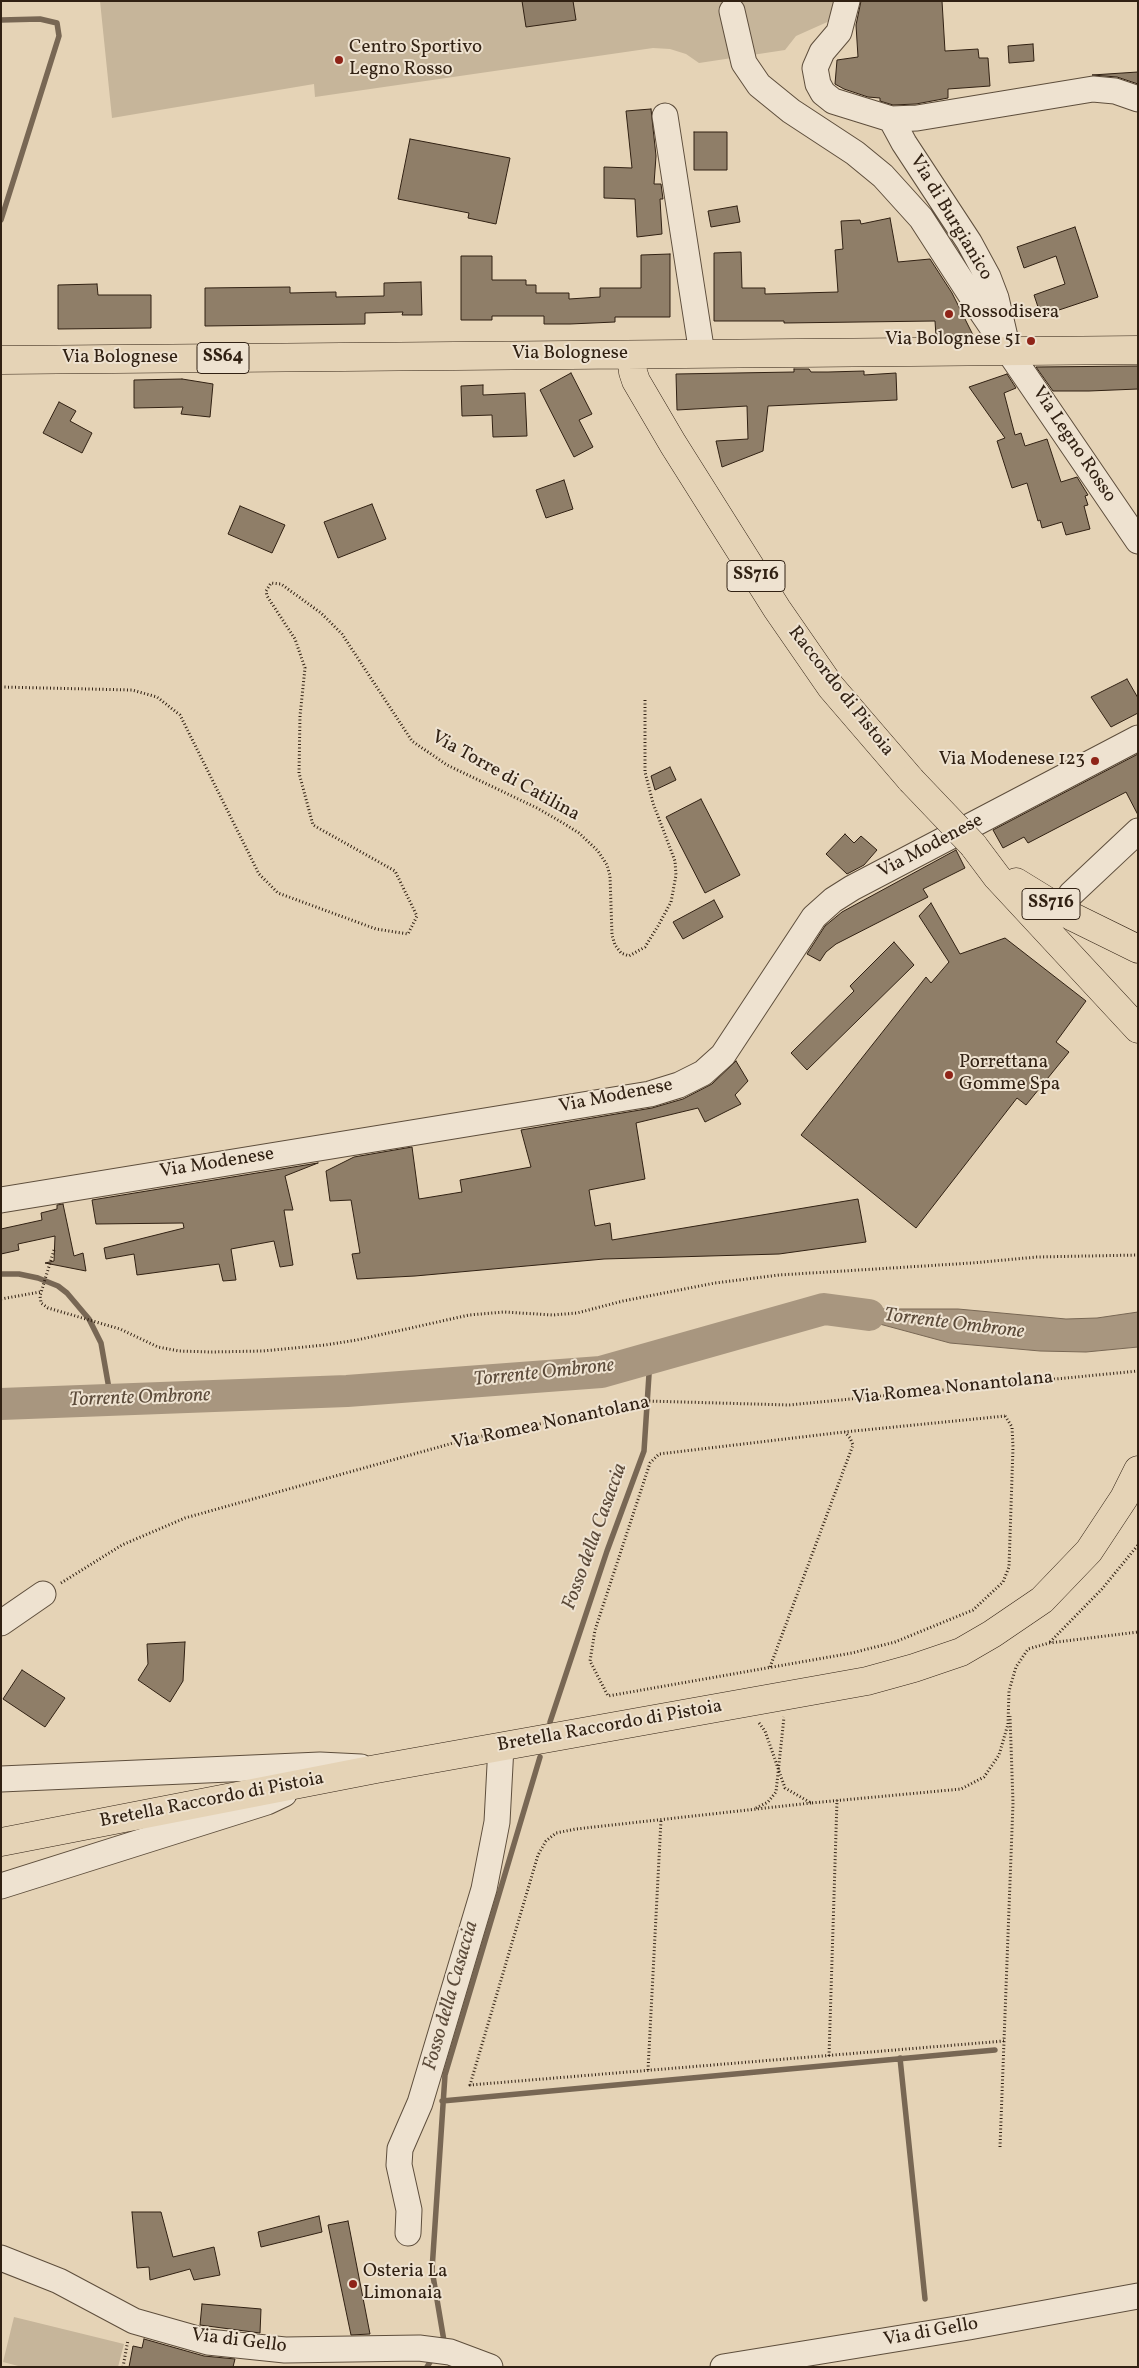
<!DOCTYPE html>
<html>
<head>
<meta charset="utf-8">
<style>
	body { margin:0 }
	#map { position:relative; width:1139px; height:2368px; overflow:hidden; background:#e5d3b6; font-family:Vollkorn,serif }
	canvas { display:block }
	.frame { position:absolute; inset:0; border:2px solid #312113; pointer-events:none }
</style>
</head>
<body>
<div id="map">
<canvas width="1139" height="2368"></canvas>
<div class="frame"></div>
</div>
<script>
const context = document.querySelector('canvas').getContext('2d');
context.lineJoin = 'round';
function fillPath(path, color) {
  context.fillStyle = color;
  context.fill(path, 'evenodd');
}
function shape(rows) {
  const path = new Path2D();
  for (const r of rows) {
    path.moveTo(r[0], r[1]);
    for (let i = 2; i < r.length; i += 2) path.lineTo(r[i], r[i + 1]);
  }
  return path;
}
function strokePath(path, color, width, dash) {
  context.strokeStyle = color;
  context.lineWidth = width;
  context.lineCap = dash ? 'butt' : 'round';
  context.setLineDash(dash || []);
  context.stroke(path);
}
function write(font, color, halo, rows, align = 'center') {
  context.font = font + ' Vollkorn,serif';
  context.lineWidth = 4;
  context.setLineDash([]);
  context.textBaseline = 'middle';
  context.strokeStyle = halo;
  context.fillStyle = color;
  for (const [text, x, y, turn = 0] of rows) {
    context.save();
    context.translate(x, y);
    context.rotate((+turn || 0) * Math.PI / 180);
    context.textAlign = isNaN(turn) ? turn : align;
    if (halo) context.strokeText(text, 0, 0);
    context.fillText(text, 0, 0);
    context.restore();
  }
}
fillPath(shape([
	[100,1,836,1,834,19,796,36,785,50,699,63,686,54,670,49,653,48,315,97,314,84,112,118],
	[14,2317,124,2344,118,2367,22,2367,3,2362]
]), '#c6b59a');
const water = shape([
	[824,1309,958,1309,1066,1319,1097,1318,1138,1312,1138,1347,1086,1352,1040,1351,950,1343,824,1309]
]);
fillPath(water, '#a8967f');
strokePath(water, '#786754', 1);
strokePath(shape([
	[1,20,40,19,57,23,59,36,1,220],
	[1,1274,19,1274,38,1278,58,1286,67,1293,89,1319,101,1343,111,1400],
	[550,1722,607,1551,644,1451,650,1359],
	[900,2058,925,2299],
	[442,2101,995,2050],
	[444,2341,432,2270,445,2075,540,1757],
	[427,2367,430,2362]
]), '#786754', 5.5);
strokePath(shape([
	[1,1404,347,1391,601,1372,824,1309,869,1315]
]), '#a8967f', 32);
const building = shape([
	[522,1,573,1,576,20,526,27,522,1],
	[861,1,942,1,945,51,978,49,979,58,988,58,990,86,948,89,948,98,916,104,893,105,880,101,880,98,868,97,844,89,835,84,837,60,858,57,856,25,861,1],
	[1033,44,1034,61,1009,63,1008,46,1033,44],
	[1138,72,1138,84,1117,77,1092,75,1138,72],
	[651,109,656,156,654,184,661,184,663,199,660,199,662,234,637,237,635,199,604,198,604,167,632,168,626,111,651,109],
	[694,132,727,132,727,170,694,170,694,132],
	[410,139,510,158,496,224,468,218,469,213,398,199,410,139],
	[737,206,740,222,711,227,708,211,737,206],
	[890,218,898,262,930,259,952,293,973,335,936,336,935,321,784,323,784,321,714,321,714,253,741,252,742,288,765,288,765,294,838,292,835,250,843,249,841,221,860,220,861,224,890,218],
	[1075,227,1098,297,1041,316,1034,295,1065,284,1056,256,1024,268,1017,247,1075,227],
	[670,254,670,317,615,317,615,322,570,324,544,324,544,316,492,316,492,320,461,320,461,256,492,256,492,280,526,280,526,285,536,285,536,293,569,293,569,299,600,297,600,288,641,288,641,255,670,254],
	[421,282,422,315,402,315,403,312,365,313,365,324,205,326,205,288,290,287,290,293,336,292,336,297,384,296,384,283,421,282],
	[97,284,98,295,151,295,151,328,58,329,58,285,97,284],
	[1138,366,1138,389,1089,391,1053,391,1036,367,1138,366],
	[794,369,809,369,811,372,828,372,864,371,864,375,896,373,897,400,768,406,763,451,722,467,716,441,748,439,747,406,677,410,676,374,794,372,794,369],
	[571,373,592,414,579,420,593,447,574,457,540,390,571,373],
	[1007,374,1016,388,1004,393,1015,435,1021,433,1025,446,1047,439,1061,482,1077,477,1088,495,1085,496,1088,505,1084,506,1090,529,1066,535,1062,522,1042,528,1040,520,1038,521,1027,483,1012,488,997,441,1005,438,969,387,1007,374],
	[182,379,213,384,210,417,181,414,183,407,134,408,134,380,182,379],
	[483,385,483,395,525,393,527,436,493,437,492,415,462,416,461,386,483,385],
	[59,402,76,411,70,421,92,433,82,453,43,433,59,402],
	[564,480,573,509,546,518,536,490,564,480],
	[372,504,386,539,338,558,324,522,372,504],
	[240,506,285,525,272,553,228,534,240,506],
	[1127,679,1138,698,1138,713,1111,727,1091,697,1127,679],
	[1138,754,1138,815,1126,792,1028,843,1024,837,1003,848,993,830,1138,754],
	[670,767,676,780,655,790,651,776,670,767],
	[701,799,740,875,705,893,666,817,701,799],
	[845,834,854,843,861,836,877,850,864,865,847,874,826,854,845,834],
	[956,850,965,868,923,889,928,897,836,944,826,952,820,961,807,954,825,926,842,912,956,850],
	[714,900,723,917,683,939,673,922,714,900],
	[931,903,960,954,1005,938,1086,1001,1056,1042,1069,1052,1026,1105,1017,1098,916,1228,801,1135,926,977,931,983,949,962,919,916,931,903],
	[894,942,914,965,807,1070,791,1053,854,991,850,986,894,942],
	[736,1061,748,1081,735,1095,741,1104,705,1122,698,1108,636,1123,645,1179,589,1190,595,1226,610,1223,612,1240,858,1199,866,1242,779,1254,604,1259,415,1276,357,1279,352,1254,360,1253,351,1200,330,1201,326,1171,354,1157,412,1147,419,1199,462,1192,460,1180,531,1167,521,1130,652,1108,683,1099,712,1084,736,1061],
	[318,1163,285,1176,293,1210,284,1210,293,1265,280,1267,274,1241,231,1249,236,1280,223,1281,219,1264,137,1275,134,1254,106,1259,104,1248,184,1228,183,1223,96,1224,92,1200,318,1163],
	[63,1204,74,1256,83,1253,86,1271,45,1263,54,1261,55,1236,18,1244,19,1250,1,1254,1,1229,42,1220,41,1213,57,1209,57,1205,63,1204],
	[185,1642,183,1681,170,1702,138,1680,148,1664,147,1644,185,1642],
	[22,1670,65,1698,45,1727,3,1699,22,1670],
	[132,2212,161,2212,173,2257,214,2247,220,2275,194,2280,190,2269,150,2280,149,2267,137,2268,132,2212],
	[319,2216,322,2232,261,2247,258,2232,319,2216],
	[348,2221,370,2334,351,2335,328,2225,348,2221],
	[202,2304,261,2309,260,2333,200,2325,202,2304],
	[144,2339,204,2356,235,2359,233,2367,129,2367,133,2346,142,2348,144,2339]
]);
fillPath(building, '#8f7e68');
strokePath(building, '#312113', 1);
const minor = shape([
	[847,1,839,32,822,52,815,68,818,84,823,93,833,101,891,119,917,118,1093,89,1115,91,1138,99],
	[732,11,744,63,759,85,791,111,855,153,883,176,921,218,983,314,1138,541],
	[665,116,702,354],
	[891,119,904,143,969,242,988,277,996,298,1005,337],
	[1071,894,1138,831],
	[1,1200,650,1094,679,1085,703,1073,723,1055,814,917,833,900,852,888,1138,738],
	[1,1623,43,1594],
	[1,1779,320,1765,361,1767],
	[1,1886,267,1802,284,1794],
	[408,2233,409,2210,399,2165,400,2149,420,2103,484,1889,497,1822,501,1746],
	[1,2258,59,2281,134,2321,208,2342,285,2350,419,2348,450,2352,490,2367],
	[723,2367,969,2327,1138,2296]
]);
const major = shape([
	[631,356,633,372,636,381,673,444,777,609,831,687,911,780],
	[1,360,1138,350],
	[973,845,997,877,1138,1029],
	[1016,882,1073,917,1138,949],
	[1,1842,376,1769,867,1681,914,1668,961,1652,992,1634,1042,1600,1089,1551,1124,1498,1138,1470]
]);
strokePath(minor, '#5e4e3c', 27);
strokePath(major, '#312113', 29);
strokePath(shape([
	[1,687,132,690,157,697,180,715,259,874,278,893,376,929,408,934,417,916,395,871,313,825,299,773,300,716,305,668,295,639,267,596,266,591,271,583,281,584,321,613,342,634,412,741,447,765,537,808,563,823,579,833,598,851,607,865,610,876,612,935,615,945,621,953,629,956,645,947,658,926,671,902,676,875,675,861,653,803,645,772,645,699],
	[54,1250,40,1296,41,1303,48,1308,120,1329,158,1347,179,1351,211,1352,263,1351,325,1345,357,1340,469,1315,504,1312,553,1315,577,1313,623,1301,715,1283,779,1275,972,1263,1037,1257,1138,1255],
	[1,1299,40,1292],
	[1005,1416,1012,1427,1013,1447,1009,1567,1003,1582,973,1610,895,1642,852,1653,608,1696,590,1661,595,1630,650,1463,659,1454,844,1432,1005,1416],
	[61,1583,122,1545,185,1518,464,1440,647,1401,789,1405,1138,1371],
	[1050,1642,1102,1589,1138,1545],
	[770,1667,853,1445,850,1438,845,1432],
	[759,1723,765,1731,785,1788,811,1803,961,1789,984,1777,999,1755,1008,1724,1009,1691,1016,1667,1028,1649,1049,1643,1138,1632],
	[811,1803,576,1829,556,1833,546,1841,538,1855,470,2085,1004,2041],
	[756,1808,768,1802,776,1792,784,1717],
	[829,2056,837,1800],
	[648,2070,661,1820],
	[1000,2147,1013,1803,1010,1716],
	[123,2367,128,2340]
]), '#312113', 3, [1, 2.5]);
strokePath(minor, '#eee2d0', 25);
strokePath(major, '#e5d3b6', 28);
const majorBridge = shape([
	[911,780,973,845]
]);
strokePath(majorBridge, '#312113', 29, []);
strokePath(majorBridge, '#e5d3b6', 28);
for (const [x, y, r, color] of [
	[339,60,5,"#8f2418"],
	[949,314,5,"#8f2418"],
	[1031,341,5,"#8f2418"],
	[1095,761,5,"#8f2418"],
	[949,1075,5,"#8f2418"],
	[353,2284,5,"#8f2418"]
]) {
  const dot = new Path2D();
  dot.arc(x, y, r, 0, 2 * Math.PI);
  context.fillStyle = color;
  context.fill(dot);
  strokePath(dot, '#eee2d0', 2);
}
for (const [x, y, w] of [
	[223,358,52],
	[756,576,58],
	[1051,904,58]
]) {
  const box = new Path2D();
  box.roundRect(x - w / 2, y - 15.5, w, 31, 4);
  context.fillStyle = '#eee2d0';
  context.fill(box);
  strokePath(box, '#312113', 1);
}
write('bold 18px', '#312113', null, [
	["SS64",223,358],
	["SS716",756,576],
	["SS716",1051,904]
]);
write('19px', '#312113', '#eee2d0', [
	["Centro Sportivo",349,49],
	["Legno Rosso",349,71],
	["Rossodisera",959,314],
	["Via Bolognese 51",1021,341,"right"],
	["Via Modenese 123",1085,761,"right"],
	["Porrettana",959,1064],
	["Gomme Spa",959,1086],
	["Osteria La",363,2273],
	["Limonaia",363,2295]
], 'left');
write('19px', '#312113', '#eee2d0', [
	["Via di Burgianico",950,218,59],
	["Via Bolognese",570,355],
	["Via Bolognese",120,359],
	["Via Legno Rosso",1073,445,56],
	["Raccordo di Pistoia",840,692,52],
	["Via Torre di Catilina",505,777,29],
	["Via Modenese",931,847,-28],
	["Via Modenese",616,1097,-11],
	["Via Modenese",217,1164,-9],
	["Via Romea Nonantolana",953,1389,-6],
	["Via Romea Nonantolana",551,1424,-12],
	["Bretella Raccordo di Pistoia",610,1727,-10],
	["Bretella Raccordo di Pistoia",212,1801,-11],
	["Via di Gello",931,2333,-10],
	["Via di Gello",239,2342,7]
]);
write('italic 20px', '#5b4a39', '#eee2d0', [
	["Torrente Ombrone",954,1325,7],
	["Torrente Ombrone",544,1374,-6],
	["Torrente Ombrone",140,1399,-2],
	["Fosso della Casaccia",596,1537,-70],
	["Fosso della Casaccia",452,1996,-74]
]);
</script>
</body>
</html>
